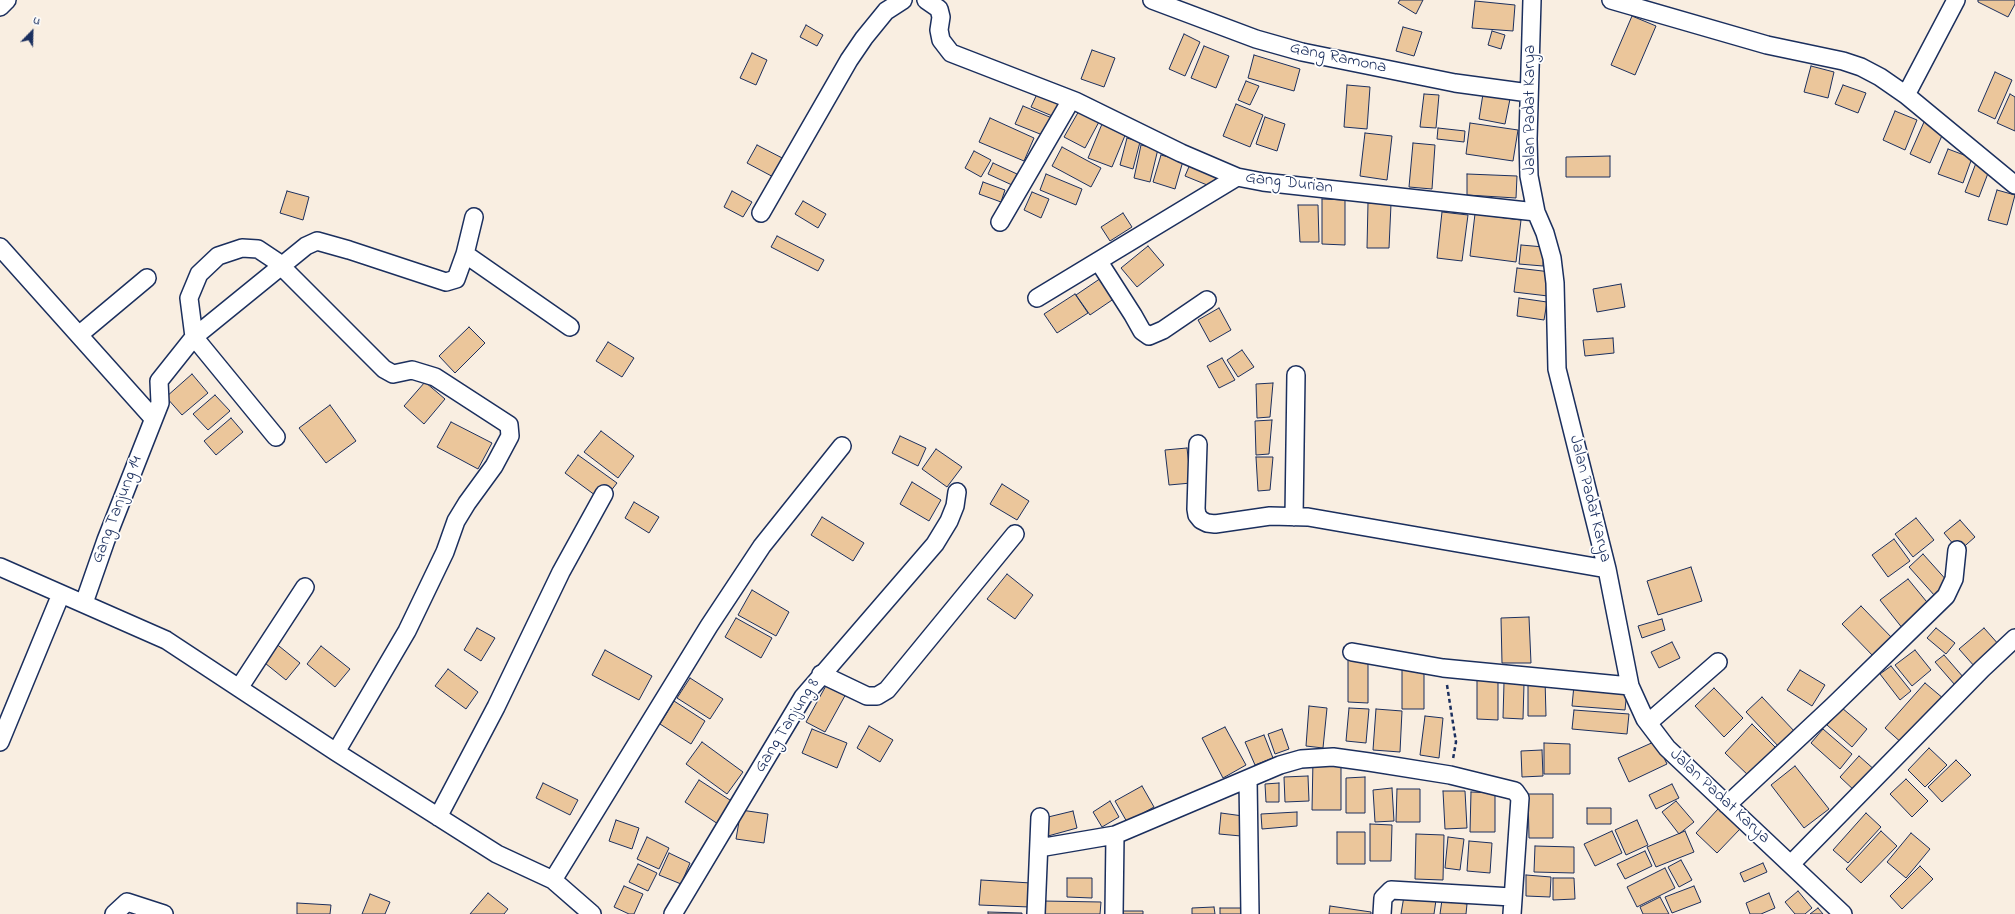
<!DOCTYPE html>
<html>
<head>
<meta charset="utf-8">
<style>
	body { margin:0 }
	#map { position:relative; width:2015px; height:914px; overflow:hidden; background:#f9eee1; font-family:"Indie Flower",sans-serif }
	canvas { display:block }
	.north { position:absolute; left:12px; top:12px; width:40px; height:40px; -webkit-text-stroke:3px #fff; paint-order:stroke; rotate:23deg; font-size:11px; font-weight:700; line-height:16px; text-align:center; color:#1b2f5e }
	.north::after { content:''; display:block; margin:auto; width:14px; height:18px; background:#1b2f5e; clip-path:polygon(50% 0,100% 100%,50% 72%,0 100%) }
</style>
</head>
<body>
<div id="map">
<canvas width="2015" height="914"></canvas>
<div class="north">U</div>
</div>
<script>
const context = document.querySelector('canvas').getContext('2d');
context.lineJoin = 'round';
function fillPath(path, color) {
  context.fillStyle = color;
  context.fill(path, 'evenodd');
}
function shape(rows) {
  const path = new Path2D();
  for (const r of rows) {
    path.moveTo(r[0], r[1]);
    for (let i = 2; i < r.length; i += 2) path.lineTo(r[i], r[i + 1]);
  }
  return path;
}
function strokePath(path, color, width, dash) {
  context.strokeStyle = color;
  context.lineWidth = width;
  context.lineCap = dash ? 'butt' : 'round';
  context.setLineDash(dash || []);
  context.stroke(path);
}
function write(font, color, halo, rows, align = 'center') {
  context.font = font + ' "Indie Flower",sans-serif';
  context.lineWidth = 3.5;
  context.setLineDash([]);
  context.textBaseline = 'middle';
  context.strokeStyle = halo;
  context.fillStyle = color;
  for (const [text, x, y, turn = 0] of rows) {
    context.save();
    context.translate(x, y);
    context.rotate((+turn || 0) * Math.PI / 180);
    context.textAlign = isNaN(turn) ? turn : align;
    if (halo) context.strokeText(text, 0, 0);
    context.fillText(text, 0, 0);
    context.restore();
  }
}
const building = shape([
	[1400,0,1423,0,1416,14,1398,3,1400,0],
	[1978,0,2015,0,2015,4,2008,17,1978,2,1978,0],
	[1475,1,1515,5,1513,31,1472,28,1475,1],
	[1632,16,1656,26,1635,75,1611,65,1632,16],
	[806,25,823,35,817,46,800,37,806,25],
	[1403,27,1422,32,1414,56,1396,51,1403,27],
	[1492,31,1505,35,1501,49,1488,45,1492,31],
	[1184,34,1200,42,1185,76,1169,69,1184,34],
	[1204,46,1229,56,1216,88,1191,78,1204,46],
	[1092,50,1115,58,1104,87,1081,79,1092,50],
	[752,53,767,60,756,85,740,78,752,53],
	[1254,55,1300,69,1294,91,1248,78,1254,55],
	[1811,66,1834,72,1828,98,1804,92,1811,66],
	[1995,72,2012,80,1995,119,1978,111,1995,72],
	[1246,81,1259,86,1250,105,1238,100,1246,81],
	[1347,85,1370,87,1367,129,1344,127,1347,85],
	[1843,85,1866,93,1858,113,1835,104,1843,85],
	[1037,94,1062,105,1057,118,1031,107,1037,94],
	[1424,94,1439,95,1436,128,1420,127,1424,94],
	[1483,94,1510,99,1505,124,1479,119,1483,94],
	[2010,94,2015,97,2015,131,1997,123,2010,94],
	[1236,104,1263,115,1250,147,1223,136,1236,104],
	[1023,106,1052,118,1045,136,1015,124,1023,106],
	[1080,109,1100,120,1085,148,1064,137,1080,109],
	[1895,111,1917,120,1905,150,1883,140,1895,111],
	[1265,117,1285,124,1277,151,1256,144,1265,117],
	[990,118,1034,138,1024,161,979,142,990,118],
	[1924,122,1944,131,1930,163,1910,154,1924,122],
	[1470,123,1518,130,1513,161,1466,154,1470,123],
	[1102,124,1126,133,1112,167,1088,158,1102,124],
	[1438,128,1465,131,1464,142,1437,139,1438,128],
	[1365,133,1392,136,1387,180,1360,176,1365,133],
	[1127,138,1140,142,1133,169,1120,165,1127,138],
	[1413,143,1435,145,1432,189,1409,187,1413,143],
	[757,145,788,161,779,180,747,163,757,145],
	[1141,145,1158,149,1150,182,1134,178,1141,145],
	[1062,147,1101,168,1091,187,1052,166,1062,147],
	[1948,149,1972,158,1963,183,1938,174,1948,149],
	[974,151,991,160,981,177,965,168,974,151],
	[1161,155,1183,161,1175,189,1153,182,1161,155],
	[1610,156,1610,177,1566,177,1566,157,1610,156],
	[1191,162,1218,173,1212,187,1185,176,1191,162],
	[993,163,1017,174,1012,185,988,174,993,163],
	[1976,163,1990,168,1979,197,1965,192,1976,163],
	[1046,174,1082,189,1076,205,1040,190,1046,174],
	[1467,174,1517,176,1516,198,1467,195,1467,174],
	[983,182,1005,190,1001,202,979,194,983,182],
	[1997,190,2015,195,2007,225,1988,220,1997,190],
	[287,191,309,197,303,220,280,213,287,191],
	[732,191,752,202,743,217,724,207,732,191],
	[1032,192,1049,199,1041,218,1024,210,1032,192],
	[1322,199,1345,200,1345,245,1322,244,1322,199],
	[803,201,826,214,818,228,795,214,803,201],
	[1368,203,1391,204,1389,248,1367,248,1368,203],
	[1298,205,1318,205,1319,242,1300,242,1298,205],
	[1442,212,1468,215,1462,261,1437,258,1442,212],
	[1123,213,1132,227,1110,241,1101,227,1123,213],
	[1475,214,1521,220,1516,262,1470,256,1475,214],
	[777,236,824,260,818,271,771,247,777,236],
	[1521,245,1544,247,1543,266,1519,264,1521,245],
	[1148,246,1164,265,1137,287,1121,268,1148,246],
	[1517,268,1551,272,1548,296,1514,292,1517,268],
	[1104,276,1118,296,1090,315,1076,295,1104,276],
	[1621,284,1625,307,1597,312,1593,289,1621,284],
	[1075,294,1088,313,1057,333,1044,314,1075,294],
	[1519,298,1547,302,1544,320,1517,316,1519,298],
	[1219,308,1231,330,1210,342,1198,320,1219,308],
	[469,327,485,343,455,373,439,356,469,327],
	[1613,338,1614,353,1585,356,1583,340,1613,338],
	[608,342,634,358,622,377,596,361,608,342],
	[1242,350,1254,367,1238,377,1227,360,1242,350],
	[1222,358,1235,380,1219,388,1207,366,1222,358],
	[192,374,208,393,182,415,166,397,192,374],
	[425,382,445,399,424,424,404,406,425,382],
	[1273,383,1270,417,1257,418,1256,384,1273,383],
	[215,395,230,411,208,430,193,414,215,395],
	[330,405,356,441,326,463,299,428,330,405],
	[231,418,243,432,216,455,204,441,231,418],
	[1272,420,1269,454,1256,455,1255,421,1272,420],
	[451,422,492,443,478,469,437,447,451,422],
	[601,431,634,456,618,478,584,452,601,431],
	[900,436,926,448,918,466,892,453,900,436],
	[1187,448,1191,483,1169,485,1165,450,1187,448],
	[936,449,962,467,947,487,922,469,936,449],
	[578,455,617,483,603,501,565,473,578,455],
	[1256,457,1273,457,1270,490,1258,491,1256,457],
	[912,482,941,500,929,521,900,504,912,482],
	[1002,484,1029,501,1017,520,990,504,1002,484],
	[634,502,659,517,649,533,625,518,634,502],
	[822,517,864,543,853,561,811,535,822,517],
	[1916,518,1934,540,1913,557,1895,534,1916,518],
	[1960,520,1975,537,1959,551,1944,533,1960,520],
	[1894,539,1910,561,1888,577,1872,555,1894,539],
	[1923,554,1949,583,1935,596,1909,567,1923,554],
	[1691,567,1702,601,1658,615,1647,581,1691,567],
	[1007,574,1033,595,1015,619,987,599,1007,574],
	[1908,579,1931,607,1903,629,1880,600,1908,579],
	[752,590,789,612,776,636,738,615,752,590],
	[1861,606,1894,640,1875,658,1842,624,1861,606],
	[1529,617,1531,663,1502,663,1501,618,1529,617],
	[736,618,772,638,761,658,725,637,736,618],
	[1662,619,1665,630,1642,638,1638,626,1662,619],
	[477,628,495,638,481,661,464,650,477,628],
	[1936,628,1955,643,1946,654,1927,638,1936,628],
	[1984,628,2000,646,1975,667,1959,649,1984,628],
	[269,638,300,663,286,680,255,655,269,638],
	[1672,642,1680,658,1659,668,1651,652,1672,642],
	[321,646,350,669,335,687,307,664,321,646],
	[605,650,652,676,639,700,592,675,605,650],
	[1915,650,1931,670,1912,686,1895,665,1915,650],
	[1944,655,1964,678,1955,685,1935,662,1944,655],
	[1348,657,1368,657,1368,703,1348,702,1348,657],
	[1402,665,1424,665,1424,709,1402,709,1402,665],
	[1891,666,1911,691,1900,700,1880,674,1891,666],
	[448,669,478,692,466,709,435,686,448,669],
	[1800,670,1825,685,1812,706,1787,690,1800,670],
	[690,678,723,699,710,719,677,698,690,678],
	[1477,678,1498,678,1498,720,1477,719,1477,678],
	[1528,679,1545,679,1546,716,1528,716,1528,679],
	[828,682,847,692,825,732,806,722,828,682],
	[1504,683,1524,684,1523,719,1503,718,1504,683],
	[1925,683,1944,699,1903,744,1885,728,1925,683],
	[1574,685,1627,690,1625,710,1572,706,1574,685],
	[1714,688,1743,718,1724,737,1695,706,1714,688],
	[1762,697,1796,733,1780,748,1746,712,1762,697],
	[674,701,705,721,691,744,660,724,674,701],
	[1309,706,1327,708,1323,748,1306,746,1309,706],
	[1349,708,1369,709,1366,743,1346,741,1349,708],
	[1842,708,1867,729,1852,747,1827,725,1842,708],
	[1376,709,1402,711,1400,752,1373,750,1376,709],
	[1574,710,1629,714,1627,734,1572,729,1574,710],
	[1425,716,1443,718,1439,758,1420,755,1425,716],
	[1752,724,1778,750,1751,778,1725,753,1752,724],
	[869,726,893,740,880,762,857,748,869,726],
	[1225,727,1246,765,1223,778,1202,738,1225,727],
	[812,729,847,743,837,768,802,753,812,729],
	[1282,729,1289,749,1275,754,1268,734,1282,729],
	[1823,729,1852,754,1840,769,1811,743,1823,729],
	[1264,735,1273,758,1255,765,1245,742,1264,735],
	[1656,741,1667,764,1629,782,1618,758,1656,741],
	[702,742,743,772,727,794,686,764,702,742],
	[1544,743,1570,744,1570,774,1544,774,1544,743],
	[1929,748,1947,765,1925,787,1908,770,1929,748],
	[1542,750,1543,776,1522,777,1521,751,1542,750],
	[1859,756,1876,771,1856,792,1840,777,1859,756],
	[1313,760,1341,760,1341,810,1312,810,1313,760],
	[1956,760,1971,775,1942,802,1928,787,1956,760],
	[1795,766,1829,809,1804,828,1771,785,1795,766],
	[1308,776,1309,801,1285,802,1284,777,1308,776],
	[1365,777,1365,813,1346,813,1346,778,1365,777],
	[1906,779,1928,801,1912,817,1890,794,1906,779],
	[699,780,733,802,718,824,685,802,699,780],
	[543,783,578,800,570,815,536,798,543,783],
	[1279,783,1279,802,1266,802,1265,784,1279,783],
	[1672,784,1679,798,1656,809,1649,795,1672,784],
	[1142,786,1154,807,1127,822,1115,801,1142,786],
	[1392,788,1394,821,1375,822,1373,790,1392,788],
	[1397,789,1420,789,1420,822,1396,822,1397,789],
	[1443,791,1465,791,1467,828,1445,829,1443,791],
	[1471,792,1495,793,1495,832,1470,832,1471,792],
	[1528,794,1553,794,1553,838,1529,838,1528,794],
	[1110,801,1119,817,1102,827,1093,812,1110,801],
	[1676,801,1694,822,1679,834,1662,812,1676,801],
	[1587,808,1611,808,1611,824,1587,824,1587,808],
	[1718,809,1740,829,1717,853,1696,833,1718,809],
	[741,810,768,814,764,843,736,839,741,810],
	[1073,811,1077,828,1048,836,1044,818,1073,811],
	[1297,812,1297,826,1262,829,1261,814,1297,812],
	[1221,813,1243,816,1241,836,1219,834,1221,813],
	[1866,813,1881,827,1848,863,1833,850,1866,813],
	[616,820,639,828,632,849,609,841,616,820],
	[1637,820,1648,845,1626,855,1615,830,1637,820],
	[1370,824,1392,825,1391,861,1370,861,1370,824],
	[1612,831,1622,853,1595,866,1584,844,1612,831],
	[1685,831,1694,852,1656,867,1647,847,1685,831],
	[1881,831,1897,846,1861,883,1846,869,1881,831],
	[1337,832,1365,832,1365,864,1337,864,1337,832],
	[1911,833,1930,849,1906,878,1887,862,1911,833],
	[1416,834,1444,835,1443,880,1415,879,1416,834],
	[647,837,669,848,659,869,637,859,647,837],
	[1448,837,1464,839,1460,870,1445,868,1448,837],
	[1469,841,1492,843,1490,873,1467,871,1469,841],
	[1535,846,1574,847,1574,873,1534,872,1535,846],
	[1645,851,1652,866,1625,879,1617,864,1645,851],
	[669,853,690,863,681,884,659,875,669,853],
	[1681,860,1692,880,1679,887,1668,867,1681,860],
	[1763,863,1767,872,1744,882,1740,873,1763,863],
	[638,864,657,873,648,891,629,882,638,864],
	[1920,866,1933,879,1902,909,1890,896,1920,866],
	[1665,868,1675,888,1637,907,1627,887,1665,868],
	[1526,875,1551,877,1550,897,1526,896,1526,875],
	[1067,878,1092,878,1092,898,1067,897,1067,878],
	[1553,878,1574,878,1575,899,1553,900,1553,878],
	[981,880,1031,883,1030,907,979,905,981,880],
	[624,886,643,894,634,914,629,914,614,907,624,886],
	[1694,886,1701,902,1672,913,1665,897,1694,886],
	[1798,891,1812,908,1805,914,1795,914,1785,902,1798,891],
	[488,893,508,909,504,914,470,914,488,893],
	[1769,893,1775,908,1761,914,1750,914,1746,903,1769,893],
	[370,894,390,902,385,914,362,914,370,894],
	[1404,896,1436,900,1434,914,1401,914,1404,896],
	[1660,897,1669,914,1643,914,1640,907,1660,897],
	[1442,900,1467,904,1466,914,1440,914,1442,900],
	[1043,901,1101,902,1100,914,1043,914,1043,901],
	[297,903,331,905,330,914,297,914,297,903],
	[1330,906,1371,912,1371,914,1329,914,1330,906],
	[1214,907,1215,914,1192,914,1192,908,1214,907],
	[1220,908,1247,908,1247,914,1220,914,1220,908],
	[1818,908,1823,914,1810,914,1818,908],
	[1120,911,1143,911,1143,914,1120,914,1120,911],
	[988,912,1022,913,1022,914,988,914,988,912]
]);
fillPath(building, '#ebc69b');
strokePath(building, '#1b2f5e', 1);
const minor = shape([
	[926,0,939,9,941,17,939,30,941,40,951,53,1075,101,1181,153,1237,177,1263,182,1536,212],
	[1152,0,1256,39,1302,52,1455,83,1529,93],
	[1532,0,1528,139,1529,176,1536,212,1545,233,1552,258,1555,283,1557,369,1607,569,1630,686,1645,719,1667,748,1843,914],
	[1611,0,1767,45,1843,61,1861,67,1880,77,1906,95,2015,185],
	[0,7,7,0],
	[1906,95,1956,0],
	[761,213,849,60,864,38,886,11,903,0],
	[1000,222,1071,100],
	[0,247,153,418],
	[465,254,570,327],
	[1099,262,1133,315,1142,331,1149,336,1163,330,1207,300],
	[1037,298,1237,177],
	[80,334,147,278],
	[276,437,194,337,306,246,317,241,349,250,446,282,456,279,465,254,474,217],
	[1198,444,1196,509,1197,515,1201,520,1207,523,1215,524,1270,516,1308,517,1607,569],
	[1294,517,1296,375],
	[0,567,166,640,336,752,497,854,553,880,592,914],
	[84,603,106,540,160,403,159,381,194,337,189,298,199,274,218,256,242,248,258,249,276,261,384,369,393,374,412,370,435,377,509,425,510,436,494,466,467,503,456,521,445,552,407,631,336,752],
	[1352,652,1443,668,1630,686],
	[821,674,867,696,877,696,887,690,1015,534],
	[239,688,305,587],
	[1648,723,1718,662],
	[0,742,61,594],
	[1248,779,1250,914],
	[1727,805,1833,706,1946,596,1954,579,1957,550],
	[438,817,496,707,561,572,604,494],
	[1039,848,1115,835,1280,765,1301,759,1333,757,1369,762,1450,775,1515,791,1520,798,1512,914],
	[1791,864,1982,669,2015,638],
	[553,880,709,626,762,546,842,446],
	[114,914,127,902,164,914],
	[673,914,803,697,935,544,949,521,955,506,957,492],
	[1036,914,1040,817],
	[1114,914,1115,835],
	[1382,914,1383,898,1391,890,1512,897]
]);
strokePath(minor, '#1b2f5e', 20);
strokePath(shape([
	[1447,685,1456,742,1453,759]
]), '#1b2f5e', 2.5, [4, 3]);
strokePath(minor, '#fff', 17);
write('17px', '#1b2f5e', '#fff', [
	["Gang Ramona",1338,59,12],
	["Jalan Padat Karya",1531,110,-90],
	["Gang Durian",1289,184,7],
	["Jalan Padat Karya",1589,499,76],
	["Gang Tanjung 14",118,510,-69],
	["Gang Tanjung 8",788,726,-58],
	["Jalan Padat Karya",1719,797,43]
]);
</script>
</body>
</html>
